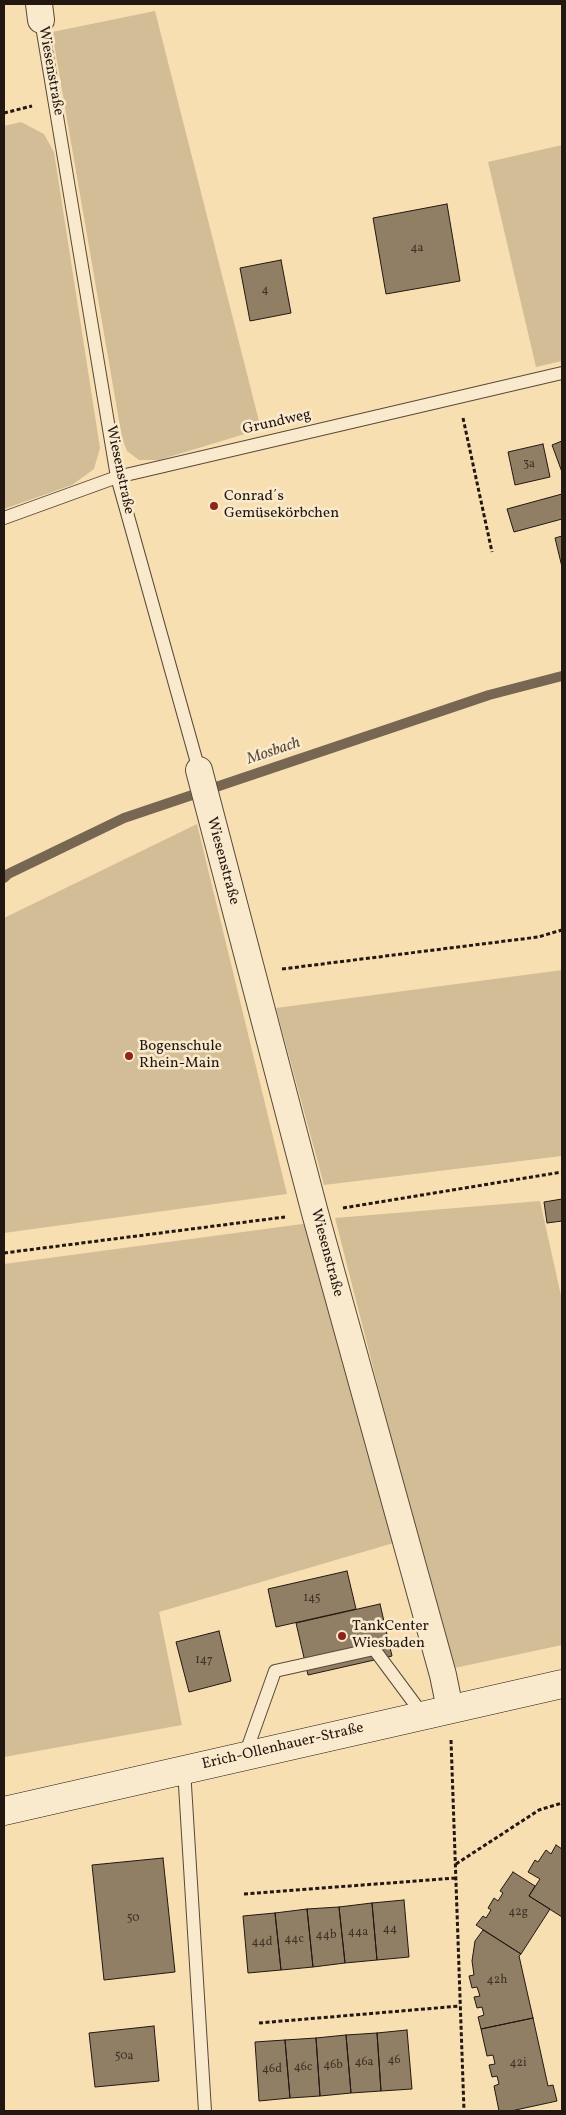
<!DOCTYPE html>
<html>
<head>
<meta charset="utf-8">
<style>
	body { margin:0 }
	#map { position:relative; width:566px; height:2115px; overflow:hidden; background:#f7dfb2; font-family:Vollkorn,serif }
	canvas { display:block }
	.frame { position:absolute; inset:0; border:5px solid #231712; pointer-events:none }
</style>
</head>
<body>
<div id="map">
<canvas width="566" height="2115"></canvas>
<div class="frame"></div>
</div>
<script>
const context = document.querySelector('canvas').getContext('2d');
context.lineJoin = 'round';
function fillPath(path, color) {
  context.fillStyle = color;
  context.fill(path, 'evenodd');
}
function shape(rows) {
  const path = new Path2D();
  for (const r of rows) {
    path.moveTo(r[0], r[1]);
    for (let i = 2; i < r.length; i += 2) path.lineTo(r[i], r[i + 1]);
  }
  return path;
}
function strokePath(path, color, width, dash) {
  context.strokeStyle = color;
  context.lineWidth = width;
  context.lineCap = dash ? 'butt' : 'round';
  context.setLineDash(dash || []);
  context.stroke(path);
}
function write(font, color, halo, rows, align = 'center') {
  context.font = font + ' Vollkorn,serif';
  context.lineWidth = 5;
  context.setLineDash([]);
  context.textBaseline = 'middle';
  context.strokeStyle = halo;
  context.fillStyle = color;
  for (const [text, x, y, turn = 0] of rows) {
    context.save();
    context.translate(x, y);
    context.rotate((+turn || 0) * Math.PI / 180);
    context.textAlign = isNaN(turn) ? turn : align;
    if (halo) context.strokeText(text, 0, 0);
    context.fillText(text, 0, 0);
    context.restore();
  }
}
fillPath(shape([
	[155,11,261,429,159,460,139,460,127,451,122,438,52,32],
	[21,122,44,134,54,152,100,448,94,469,72,485,4,509,4,126],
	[562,145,562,361,536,367,488,162],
	[197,824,287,1194,4,1233,4,918],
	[562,970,562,1156,324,1185,276,1008],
	[540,1201,562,1300,562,1645,450,1669,335,1218],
	[310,1223,397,1542,159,1612,182,1725,4,1757,4,1264]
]), '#d3bd97');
strokePath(shape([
	[4,878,8,874,124,818,489,695,562,676]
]), '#776652', 10);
const building = shape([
	[447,204,460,281,386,294,373,218,447,204],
	[281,260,291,313,250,321,240,268,281,260],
	[562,441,562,472,552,445,562,441],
	[543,444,550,477,515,485,508,452,543,444],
	[562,494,562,519,514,532,507,509,562,494],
	[562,536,562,567,555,538,562,536],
	[562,1199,562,1221,547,1223,544,1202,562,1199],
	[347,1571,356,1609,276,1627,268,1589,347,1571],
	[380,1604,392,1656,308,1675,296,1623,380,1604],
	[219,1631,231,1681,189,1692,176,1642,219,1631],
	[556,1845,562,1849,562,1917,529,1896,540,1879,528,1872,535,1860,538,1862,546,1850,551,1854,556,1845],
	[163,1858,175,1972,104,1980,92,1865,163,1858],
	[513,1872,535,1886,529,1896,550,1909,521,1954,476,1925,483,1916,486,1918,491,1910,488,1908,494,1898,498,1901,503,1893,500,1891,513,1872],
	[404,1900,409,1957,377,1960,372,1903,404,1900],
	[372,1903,377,1960,345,1963,339,1907,372,1903],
	[339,1907,345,1963,313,1967,307,1909,339,1907],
	[307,1909,313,1967,281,1970,275,1913,307,1909],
	[275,1913,281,1970,248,1973,243,1916,275,1913],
	[483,1930,521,1954,519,1956,533,2018,481,2029,478,2017,484,2015,482,2007,477,2008,474,1997,480,1996,477,1987,472,1988,469,1976,474,1975,472,1961,475,1941,483,1930],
	[533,2018,548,2086,553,2085,557,2101,511,2111,499,2111,494,2086,499,2084,497,2076,492,2077,489,2065,495,2064,493,2055,487,2056,481,2029,533,2018],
	[154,2026,159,2081,95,2087,89,2033,154,2026],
	[407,2030,412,2089,381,2091,377,2033,407,2030],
	[377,2033,381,2091,351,2093,346,2035,377,2033],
	[346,2035,351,2093,320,2096,316,2038,346,2035],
	[316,2038,320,2096,290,2098,285,2040,316,2038],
	[285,2040,290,2098,259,2101,255,2042,285,2040]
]);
fillPath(building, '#917f65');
strokePath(building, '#231712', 1);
const lane = shape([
	[41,20,117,477,199,770],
	[4,518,117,477,562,373],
	[245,1755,275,1671,374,1649,423,1715],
	[184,1769,205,2111]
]);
const street = shape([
	[39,4,41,20],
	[199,770,315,1213,443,1675,450,1709]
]);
const secondary = shape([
	[4,1811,562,1684]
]);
strokePath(lane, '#58493a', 14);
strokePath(street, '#58493a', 28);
strokePath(secondary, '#231712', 29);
strokePath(shape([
	[4,113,32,106],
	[463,418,492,552],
	[282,969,538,937,562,930],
	[343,1208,562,1172],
	[4,1253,285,1217],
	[451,1740,464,2111],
	[456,1864,539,1810,562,1803],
	[244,1894,455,1878],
	[259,2023,460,2006]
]), '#231712', 3, [4, 2.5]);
strokePath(lane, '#faeacd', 12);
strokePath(street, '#faeacd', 26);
strokePath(secondary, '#faeacd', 28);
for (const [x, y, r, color] of [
	[214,506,5,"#8f2418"],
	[129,1056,5,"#8f2418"],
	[342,1636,5,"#8f2418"]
]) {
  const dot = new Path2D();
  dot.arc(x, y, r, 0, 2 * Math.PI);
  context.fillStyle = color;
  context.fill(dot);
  strokePath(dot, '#faeacd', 2);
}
write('12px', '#3e3127', null, [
	["4a",417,249],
	["4",265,291],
	["3a",529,465],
	["145",312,1599],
	["147",204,1661],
	["42g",518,1913],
	["50",133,1919],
	["44",390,1930],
	["44a",358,1933],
	["44b",326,1936],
	["44c",294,1940],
	["44d",262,1943],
	["42h",497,1981],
	["50a",124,2057],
	["46",394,2061],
	["46a",364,2063],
	["42i",518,2064],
	["46b",333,2066],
	["46c",303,2068],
	["46d",272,2070]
]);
write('15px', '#231712', '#faeacd', [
	["Wiesenstraße",50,71,80],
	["Grundweg",277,423,-13],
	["Wiesenstraße",119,470,78],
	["Wiesenstraße",222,861,75],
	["Wiesenstraße",326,1253,75],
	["Erich-Ollenhauer-Straße",283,1747,-13]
]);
write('15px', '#231712', '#faeacd', [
	["Conrad´s",224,497],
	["Gemüsekörbchen",224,514],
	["Bogenschule",139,1047],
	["Rhein-Main",139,1064],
	["TankCenter",352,1627],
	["Wiesbaden",352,1644]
], 'left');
write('italic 16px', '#5b4c3c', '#faeacd', [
	["Mosbach",274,752,-19]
]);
</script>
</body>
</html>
